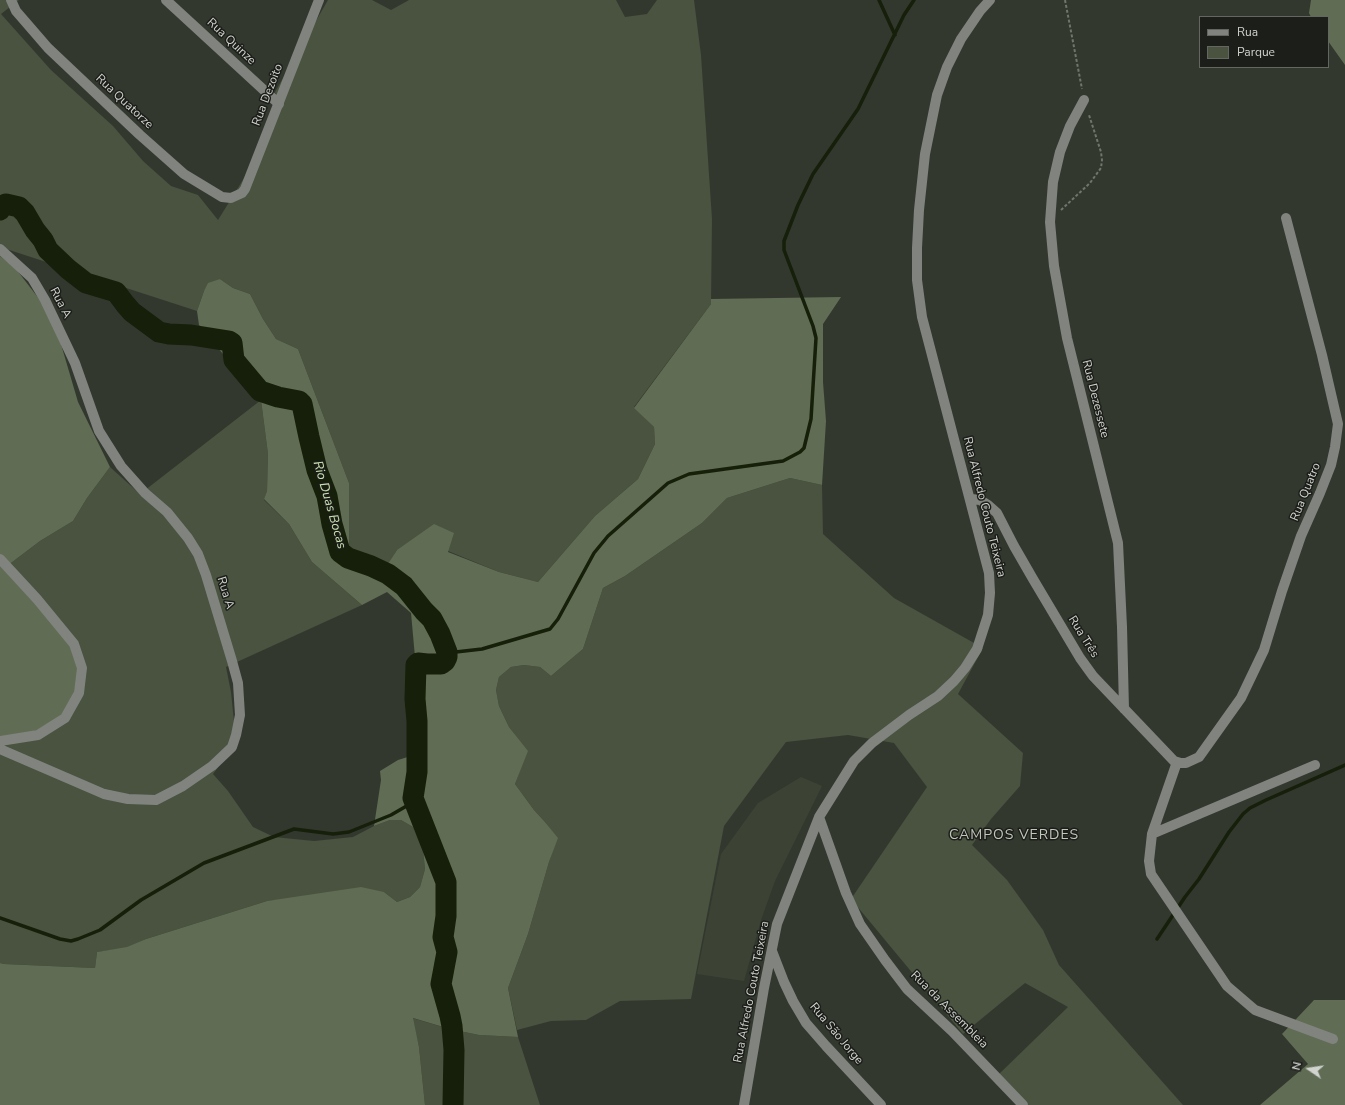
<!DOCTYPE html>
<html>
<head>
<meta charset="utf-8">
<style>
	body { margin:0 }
	#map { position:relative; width:1345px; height:1105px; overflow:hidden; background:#33382f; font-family:"Nunito Sans",sans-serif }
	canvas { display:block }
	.legend { position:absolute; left:1199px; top:16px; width:130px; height:52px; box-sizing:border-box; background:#1c1e1a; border:1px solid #646662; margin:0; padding:5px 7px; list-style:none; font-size:12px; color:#d0d3ce }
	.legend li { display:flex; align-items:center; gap:8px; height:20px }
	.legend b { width:20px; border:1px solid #646662 }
	.north { position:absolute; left:1289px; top:1049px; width:40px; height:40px; -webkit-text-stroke:3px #1c1e1a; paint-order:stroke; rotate:283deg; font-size:11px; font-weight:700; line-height:16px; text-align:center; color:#d0d3ce }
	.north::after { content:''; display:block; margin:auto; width:14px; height:18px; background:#d0d3ce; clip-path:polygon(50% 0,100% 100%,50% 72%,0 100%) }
</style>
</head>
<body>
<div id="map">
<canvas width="1345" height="1105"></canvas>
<ul class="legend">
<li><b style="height:5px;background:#81837f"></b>Rua</li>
<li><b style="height:11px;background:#49533f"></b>Parque</li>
</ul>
<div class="north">N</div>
</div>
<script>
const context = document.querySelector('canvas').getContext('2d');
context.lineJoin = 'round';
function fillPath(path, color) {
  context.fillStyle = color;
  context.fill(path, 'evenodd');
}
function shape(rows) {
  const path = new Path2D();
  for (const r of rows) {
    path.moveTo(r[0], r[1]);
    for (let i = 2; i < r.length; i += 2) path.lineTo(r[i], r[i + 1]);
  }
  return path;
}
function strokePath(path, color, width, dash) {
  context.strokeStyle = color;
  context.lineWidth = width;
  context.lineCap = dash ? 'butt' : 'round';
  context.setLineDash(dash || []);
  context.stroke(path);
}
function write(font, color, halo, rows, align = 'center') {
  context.font = font + ' "Nunito Sans",sans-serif';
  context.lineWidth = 3;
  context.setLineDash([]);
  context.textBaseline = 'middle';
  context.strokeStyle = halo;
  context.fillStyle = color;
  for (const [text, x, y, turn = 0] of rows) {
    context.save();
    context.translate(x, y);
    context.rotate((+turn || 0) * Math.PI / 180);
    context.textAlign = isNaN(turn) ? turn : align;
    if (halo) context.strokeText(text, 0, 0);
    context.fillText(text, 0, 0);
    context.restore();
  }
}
fillPath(shape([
	[801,777,822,786,775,881,761,920,744,981,697,974,721,854,758,803]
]), '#3c4334');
fillPath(shape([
	[0,0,19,0,1,14,51,70,113,126,143,161,171,186,198,195,218,220,267,141,281,108,275,92,328,0,372,0,391,10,409,0,616,0,625,17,647,14,657,0,694,0,701,55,712,219,711,304,634,407,654,427,655,444,638,479,595,516,538,582,499,572,448,551,397,550,387,567,349,554,349,483,298,349,276,339,263,319,250,294,233,288,220,279,204,291,197,311,0,247],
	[261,400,268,454,267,491,264,500,289,524,312,562,362,605,226,667,231,692,235,731,229,753,213,774,228,791,253,827,274,837,314,841,353,837,374,826,390,820,401,820,413,827,423,850,425,869,420,887,410,897,397,902,384,892,267,901,146,939,127,948,97,952,95,968,4,964,0,963,0,740,7,566,40,541,73,521,87,498,110,467,140,494],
	[790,478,822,485,823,534,894,598,983,648,958,694,1023,753,1020,786,991,819,972,845,1007,880,1043,930,1059,965,1183,1105,1028,1105,998,1075,1068,1007,1025,983,963,1034,851,899,927,787,894,743,848,735,786,742,724,826,691,999,620,1001,586,1020,551,1021,517,1030,508,988,528,934,549,862,557,838,545,822,534,810,515,784,527,751,509,727,499,706,496,690,499,677,511,667,524,665,540,667,551,676,583,649,603,588,625,576,702,523,727,498],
	[412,1018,450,1029,479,1035,518,1037,540,1105,425,1105,419,1047]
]), '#49533f');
fillPath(shape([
	[1311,0,1345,0,1345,65,1328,41,1328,17,1311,17,1309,13],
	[0,256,16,269,53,317,78,402,110,467,87,498,73,521,40,541,7,566,73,645,80,668,74,703,58,718,37,730,0,740],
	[220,279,233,288,250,294,263,319,276,339,298,349,349,483,349,554,386,567,397,550,434,524,454,533,448,552,499,572,538,582,595,516,638,479,655,444,654,427,634,408,711,304,711,299,841,297,823,324,823,382,826,421,822,485,790,478,727,498,702,523,625,576,603,588,583,649,551,676,540,667,524,665,511,667,499,677,496,690,499,706,509,727,528,751,515,784,534,810,545,822,558,838,549,862,528,934,508,988,518,1037,479,1035,450,1029,413,1018,419,1047,425,1105,0,1105,0,963,4,964,95,968,97,952,127,947,146,939,267,901,361,887,384,892,397,902,410,897,420,887,425,869,423,850,413,827,401,820,390,820,374,826,381,780,380,771,398,760,414,755,418,690,411,613,387,592,362,605,312,562,289,524,264,499,267,491,268,454,261,400,199,325,197,311,204,291,208,283],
	[1314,1000,1345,1000,1345,1105,1260,1105,1308,1064,1282,1034]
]), '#606c53');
strokePath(shape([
	[879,0,895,35],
	[447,653,482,649,550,629,558,619,594,553,608,536,668,483,689,474,783,461,800,452,804,448,811,419,816,338,813,326,784,250,784,241,798,205,813,174,858,109,904,15,914,0],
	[0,918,60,939,71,941,78,939,100,930,141,900,204,863,294,829,333,834,349,832,391,815,410,804,413,799],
	[1157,939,1185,897,1199,879,1229,832,1243,814,1250,808,1266,800,1345,765]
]), '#161f09', 3.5);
strokePath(shape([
	[0,210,2,206,6,204,19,207,25,213,35,230,43,240,48,250,68,269,86,283,116,292,125,304,132,312,159,332,169,334,191,335,229,341,232,343,234,360,260,391,278,397,299,401,302,404,309,437,317,470,327,496,332,524,340,552,348,558,371,566,388,574,404,586,424,611,432,619,440,634,447,652,447,657,445,661,441,664,427,664,418,663,416,665,415,699,417,721,417,772,413,798,446,882,446,916,443,937,447,952,441,984,450,1016,452,1026,454,1050,453,1105]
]), '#161f09', 21);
strokePath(shape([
	[1065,0,1082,89],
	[1061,210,1090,183,1101,168,1102,160,1101,152,1089,115]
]), '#70756d', 2, [3, 2]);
strokePath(shape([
	[11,0,16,11,48,48,140,135,184,174,222,197,231,198,242,193,245,189,319,0],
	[166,0,279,104],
	[1084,100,1070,126,1060,152,1053,182,1050,222,1054,266,1067,338,1118,543,1122,627,1124,709],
	[0,249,32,278,45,300,75,363,99,431,121,466,145,493,167,512,188,538,198,554,206,575,232,661,238,683,240,715,236,735,232,747,212,766,183,786,156,800,128,799,104,794,0,749],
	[971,499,980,500,988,505,997,513,1014,546,1033,579,1080,658,1093,676,1174,761,1181,763,1186,763,1199,757,1241,698,1264,650,1282,591,1301,536,1320,493,1331,465,1335,447,1338,424,1322,355,1286,218],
	[0,559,37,599,74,644,82,668,79,693,65,718,38,735,0,741],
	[1177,762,1152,834,1149,861,1151,874,1227,986,1255,1010,1333,1039],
	[819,817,846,893,860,924,885,960,907,989,952,1031,1023,1105],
	[1152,834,1315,765],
	[772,951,784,982,793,1001,806,1023,826,1046,881,1105],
	[744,1105,764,988,777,924,819,817,854,761,872,743,909,715,938,696,954,681,965,668,977,649,988,615,990,593,989,573,922,317,917,280,917,248,919,210,925,154,937,95,947,67,961,39,980,11,990,0]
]), '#81837f', 10);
write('12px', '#d0d3ce', '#1c1e1a', [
	["Rua Quinze",231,42,43],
	["Rua Dezoito",268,95,-69],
	["Rua Quatorze",124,102,43],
	["Rua A",60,303,63],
	["Rua Dezessete",1095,399,76],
	["Rua Quatro",1306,492,-68],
	["Rua Alfredo Couto Teixeira",984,507,76],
	["Rua A",225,593,73],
	["Rua Três",1083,637,58],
	["Rua Alfredo Couto Teixeira",752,992,-79],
	["Rua da Assembleia",949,1010,45],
	["Rua São Jorge",836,1034,50]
]);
write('italic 13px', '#c9e1af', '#1c1e1a', [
	["Rio Duas Bocas",329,505,74]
]);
context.letterSpacing = '1px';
write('14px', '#c2c7bc', '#1c1e1a', [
	["CAMPOS VERDES",1014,836]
]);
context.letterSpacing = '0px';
</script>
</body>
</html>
